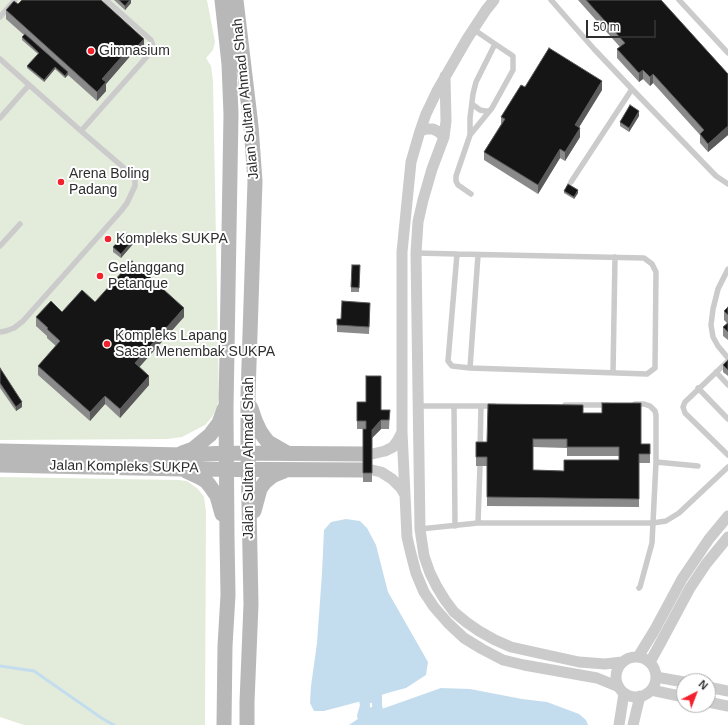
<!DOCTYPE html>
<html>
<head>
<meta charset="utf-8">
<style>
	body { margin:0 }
	#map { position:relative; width:728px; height:725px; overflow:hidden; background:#fff; font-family:Helvetica,sans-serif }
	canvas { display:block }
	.north { position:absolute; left:676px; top:673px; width:40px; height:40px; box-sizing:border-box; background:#fff; border:1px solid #ababab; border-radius:50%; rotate:42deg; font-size:11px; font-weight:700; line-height:16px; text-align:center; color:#2e2e2e }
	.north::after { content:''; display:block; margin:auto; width:14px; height:18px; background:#f3212b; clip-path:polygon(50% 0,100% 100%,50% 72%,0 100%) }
	.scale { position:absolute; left:586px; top:20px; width:70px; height:18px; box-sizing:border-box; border:2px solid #2e2e2e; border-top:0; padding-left:5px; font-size:12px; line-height:14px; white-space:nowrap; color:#2e2e2e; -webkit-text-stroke:3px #fff; paint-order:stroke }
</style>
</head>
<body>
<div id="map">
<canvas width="728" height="725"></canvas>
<div class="north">N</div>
<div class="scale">50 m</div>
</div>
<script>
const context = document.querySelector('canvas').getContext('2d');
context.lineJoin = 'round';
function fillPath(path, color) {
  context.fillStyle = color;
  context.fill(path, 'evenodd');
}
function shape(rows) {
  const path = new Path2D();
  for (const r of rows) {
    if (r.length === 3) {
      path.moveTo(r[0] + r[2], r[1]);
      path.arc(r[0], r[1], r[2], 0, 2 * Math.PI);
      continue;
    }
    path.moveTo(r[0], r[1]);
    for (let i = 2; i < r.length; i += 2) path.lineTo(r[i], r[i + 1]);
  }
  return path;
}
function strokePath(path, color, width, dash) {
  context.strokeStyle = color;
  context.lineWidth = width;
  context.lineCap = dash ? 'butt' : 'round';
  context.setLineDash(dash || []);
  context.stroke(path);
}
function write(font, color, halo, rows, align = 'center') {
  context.font = font + ' Helvetica,sans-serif';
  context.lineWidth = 4;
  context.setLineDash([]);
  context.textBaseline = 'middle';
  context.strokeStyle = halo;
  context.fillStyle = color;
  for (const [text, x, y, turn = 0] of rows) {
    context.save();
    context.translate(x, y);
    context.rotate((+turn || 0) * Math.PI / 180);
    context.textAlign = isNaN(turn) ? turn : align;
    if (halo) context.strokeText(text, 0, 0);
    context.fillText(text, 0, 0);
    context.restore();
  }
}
fillPath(shape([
	[0,0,207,0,215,42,213,50,206,58,211,66,213,81,219,398,217,407,212,417,205,425,182,437,167,439,0,440],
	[0,477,179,480,187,481,198,489,204,497,206,512,205,725,24,725,0,717]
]), '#e3ecda');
fillPath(shape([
	[346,519,360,521,367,528,376,545,388,592,428,662,426,675,406,688,391,692,358,702,324,711,314,711,310,703,311,686,317,643,322,573,324,530,331,522],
	[441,688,470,689,522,699,547,702,579,714,586,720,588,725,349,725,362,716]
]), '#c4ddee');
strokePath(shape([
	[0,666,34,671,103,719,114,725]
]), '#c4ddee', 3);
strokePath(shape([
	[377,696,377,705,378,710,362,716,365,706,364,700,377,696]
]), '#c4ddee', 10);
strokePath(shape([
	[551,0,594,49,632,89,716,176,728,184],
	[679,0,728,53],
	[0,17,15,0],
	[473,29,495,44,513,56,513,70,492,108,470,135,470,118,473,94,476,82,495,44],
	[0,59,81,131,131,174,135,179,135,186,127,203,121,211,23,321,14,328,6,331,0,332],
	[472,104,480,110,485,111,489,111],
	[0,118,29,85],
	[81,131,151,52,153,46,151,40,106,0],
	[470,135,456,176,456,181,458,185,471,194],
	[571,182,632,89],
	[0,246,20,224],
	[416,253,457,254,644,258,652,264,656,272,655,368,647,374,470,368,452,366,448,361,457,254],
	[728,269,718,289,713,309,711,325,713,337,718,346,728,358],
	[728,361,685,402,683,407,685,413,728,455],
	[470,368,478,255],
	[716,372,728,385],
	[613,373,615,257],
	[698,388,728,419],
	[635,404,644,404,650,406,655,411,656,415,656,462,652,543,640,587,639,588],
	[565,405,608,405],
	[418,406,494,406],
	[454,406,455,526],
	[480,449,481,406],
	[656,462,698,466],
	[478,523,480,466],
	[420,529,478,523,653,523,666,521,679,513,728,467]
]), '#cbcbcb', 5.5);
strokePath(shape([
	[494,0,486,10,467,39,437,91,426,114,420,131,411,162,402,252,402,432,407,537,411,554,416,573,424,592,434,607,448,623,464,638,482,649,503,660,524,665,597,678,619,687],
	[445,76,446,121,444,137,432,169,423,200,418,222,416,253,420,529,424,556,430,573,437,587,445,600,454,612,466,622,479,631,495,640,511,647,538,653,579,662,605,664,622,662],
	[420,131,426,129,433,129,439,132,444,137],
	[372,454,385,451,393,447,398,440,402,432],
	[372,470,381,472,392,479,401,488,405,495],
	[638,657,654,631,682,579,709,539,728,516],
	[636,677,20],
	[650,662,661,642,690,588,706,564,728,537],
	[656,677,684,682],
	[708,687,728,691],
	[651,690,684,697],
	[708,702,728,706],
	[619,725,624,693],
	[633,725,640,696]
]), '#cbcbcb', 11);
strokePath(shape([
	[222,0,229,64,231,114,226,409,227,537,228,595,225,646,224,725],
	[236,0,251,126,255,181,248,395,248,453,251,604,247,702,247,725],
	[251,408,255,420,260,431,264,437,268,442,287,453],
	[0,451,183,455,227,453,363,454],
	[182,453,193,449,210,435,219,423,224,409],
	[0,465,182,469,363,470],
	[186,471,201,478,206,481,210,486,217,496,222,514],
	[254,511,260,489,265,482,271,477,274,475,284,471]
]), '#b8b8b8', 15);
fillPath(shape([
	[114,0,131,0,131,3,125,10],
	[578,0,661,0,728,74,728,135,708,152,700,143,700,135,653,83,650,86,643,79,639,82,617,58,617,49,620,47],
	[18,4,144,48,136,57,132,54,106,84,106,91,97,101,68,75,65,78,55,69,44,82,27,68,27,66,38,54,22,40,22,37,24,35,6,19,6,10],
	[525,87,602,90,579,127,580,137,565,161,560,158,538,194,484,160,484,152,501,124,501,117],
	[639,116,629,132,620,126,620,122],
	[564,191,578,193,574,199,564,193],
	[133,244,121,258,113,252,113,247],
	[360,265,359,292,351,292,351,287],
	[728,307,728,340,723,336,723,327,727,323,724,320,724,311],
	[370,309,369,334,337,332,337,319,341,319],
	[62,312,184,317,139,367,149,385,120,418,105,404,90,421,38,375,38,366,56,346,47,338,47,336,36,326,36,317],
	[728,360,728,376,723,372,723,365],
	[0,368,22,407,16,411,0,388],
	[357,402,381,410,390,410,389,429,381,429,372,438,372,482,363,482,363,429,357,429],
	[583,413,641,444,650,444,650,463,639,463,639,507,487,506,487,466,476,466,476,442,487,442],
	[533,447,567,448,567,456,619,456,619,460,564,471,533,470]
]), '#8a8a8a');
fillPath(shape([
	[130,0,131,0,131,3,125,10,125,6],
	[144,39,144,48,136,57,136,48],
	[132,45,132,54,106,84,106,91,97,101,97,92,102,79],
	[55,67,55,69,44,82,44,80],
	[643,70,643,79,639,82,639,73],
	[68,72,68,75,65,78,65,76],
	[653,74,653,83,650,86,650,77],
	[602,81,602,90,575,134,575,125],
	[639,111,639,116,629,132,629,128],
	[728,126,728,135,708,152,708,144],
	[580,128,580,137,565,161,565,152],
	[560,149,560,158,538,194,538,185],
	[578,190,578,193,574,199,574,197],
	[133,240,133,244,121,258,121,254],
	[184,308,184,317,135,372,135,363],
	[149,376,149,385,120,418,120,409],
	[105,396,105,404,90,421,90,412],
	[22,402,22,407,16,411,16,407],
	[381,420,381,429,372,438,372,482,372,430]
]), '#5b5b5b');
const building = shape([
	[22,0,101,0,144,39,136,48,132,45,102,79,106,82,97,92,6,10,14,1,18,4,22,0],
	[119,0,130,0,125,6,119,0],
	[586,0,661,0,728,74,728,126,708,144,700,134,704,130,653,74,650,77,643,70,639,73,617,49,625,43,586,0],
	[25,34,68,72,65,76,55,67,44,80,27,66,39,53,22,37,25,34],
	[549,48,602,81,575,125,580,128,565,152,560,149,538,185,484,152,505,119,501,117,521,85,525,87,549,48],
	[630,105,639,111,629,128,620,122,630,105],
	[568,184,578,190,574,197,564,191,568,184],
	[126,233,133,240,121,254,113,247,126,233],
	[132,261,184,308,135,363,149,376,120,409,105,396,90,412,38,366,60,341,47,329,48,328,36,317,51,301,62,312,82,290,95,302,132,261],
	[352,265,360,265,359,288,351,287,352,265],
	[342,301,370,303,369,327,337,325,337,319,341,319,342,301],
	[728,307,728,315,724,311,728,307],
	[728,323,728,332,723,327,728,323],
	[728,360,728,370,723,365,728,360],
	[0,368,22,402,16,407,0,383,0,368],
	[366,376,381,376,381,410,390,410,389,420,381,420,372,430,372,473,363,473,363,429,366,429,366,421,357,421,357,402,366,402,366,376],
	[602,403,641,403,641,444,650,444,650,454,639,454,639,499,487,497,487,457,476,457,476,442,487,442,488,404,583,405,583,413,602,413,602,403],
	[533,439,567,439,567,447,619,447,619,460,564,460,564,471,533,470,533,439]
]);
fillPath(building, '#151515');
strokePath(building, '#5b5b5b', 1);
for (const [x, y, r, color] of [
	[91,51,4,"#f3212b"],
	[61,182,4,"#f3212b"],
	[108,239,4,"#f3212b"],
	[100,276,4,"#f3212b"],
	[107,344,4,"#f3212b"]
]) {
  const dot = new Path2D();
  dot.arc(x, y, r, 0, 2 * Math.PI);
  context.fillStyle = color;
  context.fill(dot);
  strokePath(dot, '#fff', 1.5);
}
write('14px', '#2e2e2e', '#fff', [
	["Gimnasium",99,51],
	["Arena Boling",69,174],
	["Padang",69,190],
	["Kompleks SUKPA",116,239],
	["Gelanggang",108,268],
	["Petanque",108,284],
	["Kompleks Lapang",115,336],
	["Sasar Menembak SUKPA",115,352]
], 'left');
write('14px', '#2e2e2e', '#fff', [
	["Jalan Sultan Ahmad Shah",246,99,-96],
	["Jalan Sultan Ahmad Shah",249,458,-90],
	["Jalan Kompleks SUKPA",124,467,1]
]);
</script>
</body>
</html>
